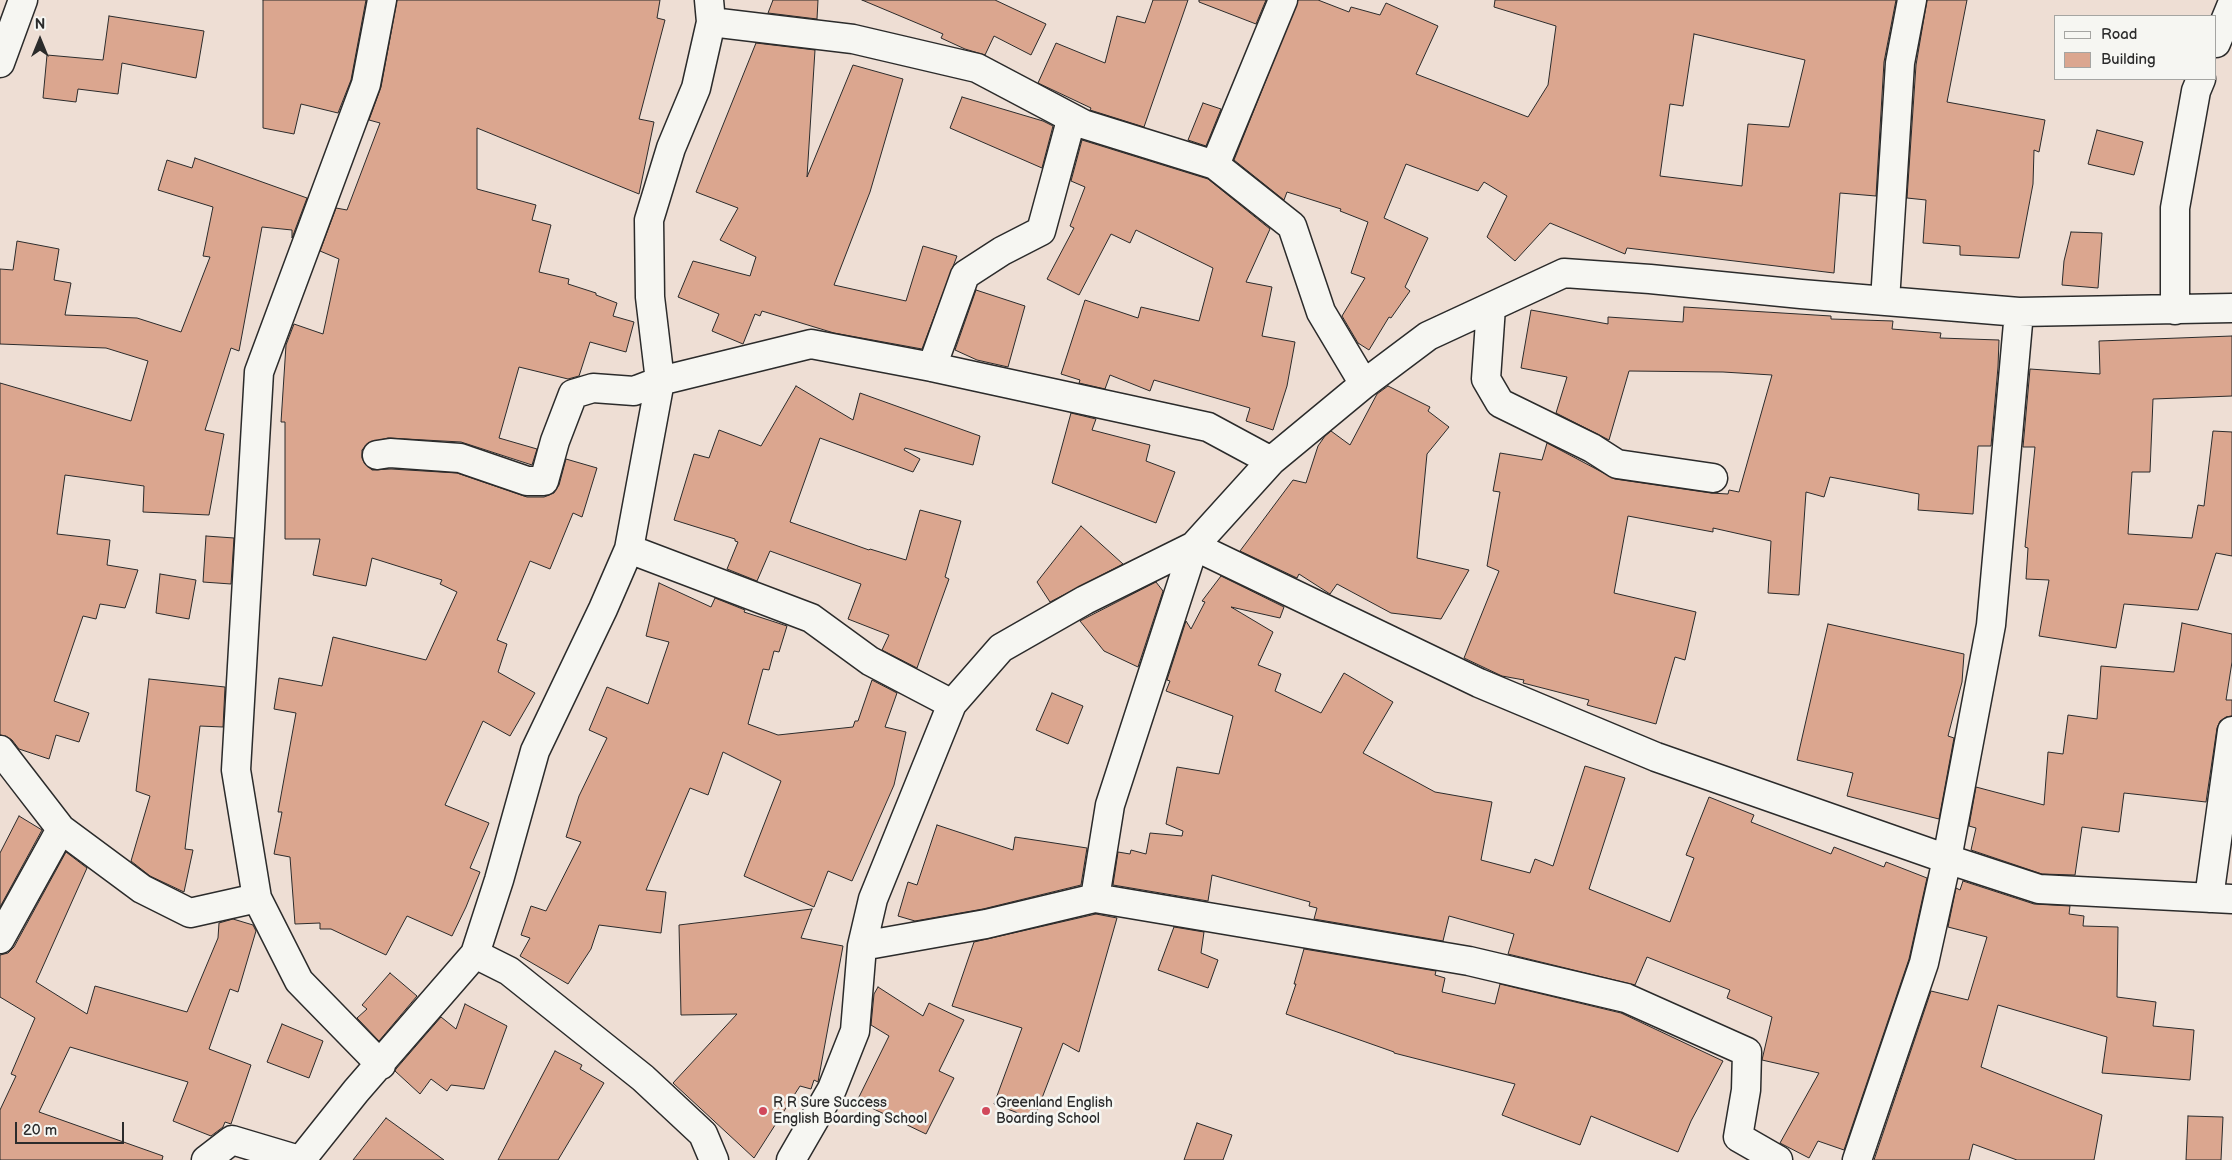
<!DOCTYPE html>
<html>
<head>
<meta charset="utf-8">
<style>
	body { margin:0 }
	#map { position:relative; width:2232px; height:1160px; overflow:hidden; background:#eeded4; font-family:"Balsamiq Sans",sans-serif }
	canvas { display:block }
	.legend { position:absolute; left:2054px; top:15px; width:162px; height:65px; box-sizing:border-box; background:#f6f6f2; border:1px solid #a5a5a2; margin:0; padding:6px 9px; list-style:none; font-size:15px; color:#2b2b2b }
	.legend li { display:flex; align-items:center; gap:10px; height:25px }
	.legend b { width:25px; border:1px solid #a5a5a2 }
	.north { position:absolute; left:15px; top:15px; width:50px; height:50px; -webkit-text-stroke:4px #f6f6f2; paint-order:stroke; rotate:0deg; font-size:14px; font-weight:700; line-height:20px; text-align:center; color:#2b2b2b }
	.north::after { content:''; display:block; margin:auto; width:18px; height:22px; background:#2b2b2b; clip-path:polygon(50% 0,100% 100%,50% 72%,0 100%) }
	.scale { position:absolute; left:15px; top:1122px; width:109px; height:22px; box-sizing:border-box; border:2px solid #2b2b2b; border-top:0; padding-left:6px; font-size:15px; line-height:18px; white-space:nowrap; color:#2b2b2b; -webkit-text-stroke:4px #f6f6f2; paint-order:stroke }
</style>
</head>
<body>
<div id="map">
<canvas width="2232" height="1160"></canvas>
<ul class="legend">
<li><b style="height:6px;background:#f6f6f2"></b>Road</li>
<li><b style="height:14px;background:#dba68f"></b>Building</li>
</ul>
<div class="north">N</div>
<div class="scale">20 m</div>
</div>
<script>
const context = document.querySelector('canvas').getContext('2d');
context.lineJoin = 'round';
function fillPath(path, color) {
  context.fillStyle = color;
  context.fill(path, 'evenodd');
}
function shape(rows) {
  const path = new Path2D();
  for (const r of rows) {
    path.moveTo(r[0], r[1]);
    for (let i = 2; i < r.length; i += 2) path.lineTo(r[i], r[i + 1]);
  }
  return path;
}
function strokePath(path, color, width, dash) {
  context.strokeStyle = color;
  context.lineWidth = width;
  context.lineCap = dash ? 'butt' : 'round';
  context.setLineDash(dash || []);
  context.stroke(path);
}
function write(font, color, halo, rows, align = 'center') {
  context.font = font + ' "Balsamiq Sans",sans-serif';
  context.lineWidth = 5;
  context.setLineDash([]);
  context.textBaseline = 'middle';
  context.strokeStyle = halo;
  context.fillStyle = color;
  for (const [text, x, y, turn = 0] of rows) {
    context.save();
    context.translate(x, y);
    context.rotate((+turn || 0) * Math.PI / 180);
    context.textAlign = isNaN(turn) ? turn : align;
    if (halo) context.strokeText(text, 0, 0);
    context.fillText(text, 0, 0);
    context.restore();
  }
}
const building = shape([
	[263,0,366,0,351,80,338,113,301,104,294,134,263,128,263,0],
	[397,0,660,0,657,18,665,20,639,119,654,122,639,194,477,128,477,189,536,205,532,220,551,225,539,272,569,279,568,284,596,293,596,295,617,303,613,316,634,322,626,352,590,342,579,376,568,379,519,367,499,438,537,449,532,465,461,442,388,438,368,443,362,450,362,458,365,464,372,470,391,469,457,473,527,497,544,497,554,493,559,485,566,459,597,468,582,517,573,513,550,569,530,561,497,640,507,644,498,672,535,693,510,736,483,721,445,805,489,823,470,868,480,872,466,907,452,936,407,916,386,955,331,929,320,929,320,923,295,924,290,857,274,854,282,812,278,812,296,713,274,709,279,678,322,686,333,637,426,660,457,592,440,584,442,580,372,558,366,586,313,575,320,539,285,539,285,422,281,422,286,345,294,324,323,334,339,259,320,251,336,208,347,210,380,123,369,120,381,87,397,0],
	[773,0,818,0,817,19,768,13,773,0],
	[862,0,995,0,1046,24,1031,55,994,36,985,55,965,49,941,38,943,34,862,0],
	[1153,0,1188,0,1144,127,1090,110,1091,108,1038,83,1056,43,1105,63,1117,16,1145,23,1153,0],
	[1199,0,1266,0,1256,24,1199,2,1199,0],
	[1298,0,1318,0,1349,12,1351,7,1380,15,1386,3,1438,26,1416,74,1528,117,1548,85,1556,26,1494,7,1495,0,1896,0,1884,62,1876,196,1840,193,1834,273,1627,248,1625,254,1550,223,1515,261,1487,237,1507,196,1484,182,1478,191,1406,164,1384,218,1428,238,1405,287,1410,291,1391,318,1389,317,1369,350,1358,343,1342,316,1365,278,1351,273,1368,222,1340,211,1341,209,1287,192,1284,200,1234,160,1298,0],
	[1694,34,1805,60,1789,127,1748,124,1742,186,1660,176,1670,104,1683,106,1694,34],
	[1927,0,1967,0,1947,102,2045,120,2039,152,2034,150,2033,184,2019,258,1960,255,1960,246,1923,243,1926,200,1907,198,1916,65,1927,0],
	[109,16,204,31,196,78,122,63,118,94,78,89,76,102,43,98,47,55,103,60,109,16],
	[756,43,815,50,807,177,853,65,903,79,870,192,834,285,906,301,923,246,957,256,922,349,834,333,762,311,760,316,755,314,743,344,712,331,719,314,678,297,693,261,750,276,756,257,720,240,738,208,696,192,756,43],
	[962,97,1043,121,1053,126,1042,168,950,128,962,97],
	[1203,103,1221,109,1206,146,1188,140,1203,103],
	[2097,130,2143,142,2134,175,2088,164,2097,130],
	[1082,140,1208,179,1270,229,1246,282,1272,287,1262,336,1295,342,1287,386,1273,430,1246,421,1250,408,1154,380,1150,391,1110,375,1105,389,1079,383,1080,380,1061,374,1085,300,1138,318,1141,307,1199,321,1213,268,1136,230,1130,243,1111,234,1079,295,1047,279,1074,228,1070,226,1085,187,1071,181,1082,140],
	[195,158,307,198,292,238,292,230,262,227,239,351,231,348,205,430,224,434,209,515,143,512,144,486,65,475,57,534,110,540,107,565,138,570,125,608,100,604,96,619,83,616,54,701,89,713,79,742,56,735,49,759,19,749,12,740,6,736,0,735,0,383,131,421,148,361,106,348,0,344,0,269,13,270,17,241,59,249,54,280,71,283,65,315,137,318,181,332,210,257,203,256,213,207,158,190,167,160,192,168,195,158],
	[2071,232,2102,233,2098,288,2062,285,2064,261,2071,232],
	[976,290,1025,306,1008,367,977,360,955,350,976,290],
	[1684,307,1831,316,1831,319,1893,321,1892,329,1941,333,1940,338,1999,340,1998,367,1991,446,1978,446,1973,514,1918,510,1919,494,1830,477,1824,497,1806,492,1799,595,1768,593,1771,541,1713,528,1713,532,1628,516,1614,593,1696,612,1685,660,1675,657,1656,724,1587,705,1589,700,1523,683,1524,680,1502,676,1464,658,1499,571,1487,566,1500,492,1493,491,1500,453,1542,460,1547,443,1615,479,1711,493,1728,494,1729,490,1739,492,1772,375,1723,372,1629,371,1609,440,1556,413,1567,377,1521,368,1531,310,1608,324,1608,317,1683,322,1684,307],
	[2232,336,2232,396,2153,399,2150,472,2132,472,2128,534,2192,538,2198,505,2204,506,2213,431,2232,432,2232,556,2216,553,2198,610,2124,604,2116,648,2039,636,2049,580,2026,579,2028,548,2025,547,2035,447,2023,447,2030,369,2100,374,2099,341,2232,336],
	[796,386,853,420,860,393,980,436,973,465,905,448,904,450,920,459,913,472,820,438,790,522,869,550,870,549,906,560,920,510,961,521,945,577,949,579,917,668,882,650,889,635,848,619,861,584,770,551,757,581,727,569,738,542,735,541,735,539,674,520,694,454,709,458,719,430,761,446,796,386],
	[1388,386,1430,407,1428,411,1449,427,1427,454,1417,558,1469,570,1441,619,1391,613,1337,584,1330,594,1299,574,1297,578,1240,551,1293,480,1306,483,1318,446,1325,436,1331,431,1350,445,1377,394,1388,386],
	[1071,413,1096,419,1092,430,1150,445,1146,461,1175,472,1156,523,1052,483,1071,413],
	[1081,526,1123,564,1050,602,1037,582,1081,526],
	[206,536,234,538,231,584,203,582,206,536],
	[160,574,196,580,189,619,156,613,160,574],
	[1221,576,1284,607,1280,618,1231,607,1273,632,1258,665,1281,674,1275,691,1321,713,1344,673,1393,702,1363,753,1435,792,1492,802,1481,860,1530,873,1535,859,1553,866,1585,766,1625,778,1589,889,1670,922,1694,858,1686,855,1709,797,1754,815,1751,822,1831,854,1834,847,1884,867,1886,862,1927,878,1909,959,1844,1150,1818,1141,1809,1158,1780,1143,1819,1073,1762,1060,1772,1017,1727,998,1730,990,1647,957,1635,985,1508,954,1514,934,1449,916,1443,941,1314,919,1317,908,1309,906,1310,902,1212,875,1208,901,1113,885,1118,852,1130,854,1131,850,1146,854,1150,833,1182,836,1183,831,1166,824,1177,767,1219,774,1233,716,1166,691,1170,681,1167,680,1186,621,1191,629,1205,602,1202,601,1221,576],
	[1156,582,1163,591,1138,667,1104,651,1080,621,1156,582],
	[659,583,711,607,715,598,745,610,744,612,787,626,779,652,774,651,769,670,763,669,748,724,778,735,853,727,855,721,858,721,872,680,897,693,885,727,906,732,894,785,852,881,828,871,814,907,744,876,781,781,723,752,708,795,690,788,646,890,666,892,661,933,599,925,591,949,568,984,520,956,530,938,521,935,531,906,546,911,581,842,566,837,579,796,607,738,589,730,607,687,648,704,669,642,646,636,659,583],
	[2182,623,2232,634,2232,662,2226,700,2232,700,2232,716,2226,717,2220,721,2217,728,2206,802,2124,793,2119,832,2082,827,2075,875,2042,874,1971,850,1976,828,1969,826,1976,787,2044,805,2048,752,2063,754,2068,715,2097,719,2101,666,2174,672,2182,623],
	[1828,624,1964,654,1962,682,1948,736,1954,738,1939,819,1847,796,1853,773,1797,760,1828,624],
	[149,679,225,687,223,727,200,726,185,849,193,850,184,892,150,876,131,861,150,796,136,791,149,679],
	[1052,693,1083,706,1068,744,1036,730,1052,693],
	[19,816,42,830,0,907,0,853,19,816],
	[937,825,1013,850,1015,837,1087,848,1081,885,983,909,915,921,898,916,908,882,917,885,937,825],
	[66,852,87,868,36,982,87,1014,95,986,187,1012,218,938,219,923,233,919,253,925,256,931,238,992,230,989,209,1049,251,1065,231,1124,225,1122,223,1127,211,1136,173,1121,188,1082,70,1047,39,1112,163,1156,162,1160,0,1160,0,1110,16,1076,11,1074,35,1018,0,997,0,955,8,953,14,947,66,852],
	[1963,881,2034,904,2070,906,2069,914,2084,916,2083,926,2118,927,2117,997,2156,1002,2153,1026,2194,1030,2190,1080,2102,1073,2107,1037,1998,1005,1981,1067,2102,1115,2094,1160,2017,1160,1973,1144,1969,1160,1874,1160,1931,991,1968,1000,1987,937,1948,927,1956,888,1960,890,1963,881],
	[812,909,801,938,843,946,818,1082,814,1080,811,1089,800,1086,754,1158,673,1083,737,1014,681,1015,679,925,812,909],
	[1096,914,1117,918,1079,1052,1063,1043,1034,1119,994,1104,1022,1028,952,1006,974,942,1096,914],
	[1174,927,1204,932,1201,953,1218,960,1208,988,1158,970,1174,927],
	[1304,949,1436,971,1435,975,1445,978,1442,992,1495,1004,1500,984,1621,1013,1723,1061,1691,1121,1678,1152,1591,1116,1580,1145,1502,1115,1515,1084,1394,1053,1394,1052,1286,1014,1296,984,1294,984,1304,949],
	[390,973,417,996,379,1041,357,1018,367,1009,362,1005,390,973],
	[878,987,923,1016,929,1003,964,1020,939,1071,954,1078,926,1134,857,1101,889,1036,871,1025,874,994,878,987],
	[465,1004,507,1026,484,1089,451,1085,447,1091,431,1079,420,1094,395,1071,396,1069,441,1017,456,1029,465,1004],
	[282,1024,323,1041,309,1078,267,1062,282,1024],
	[555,1051,582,1065,580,1069,604,1083,558,1160,498,1160,555,1051],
	[2188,1116,2223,1117,2221,1160,2186,1160,2188,1116],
	[386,1118,444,1160,353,1160,386,1118],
	[1197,1123,1232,1135,1223,1160,1184,1160,1197,1123]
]);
fillPath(building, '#dba68f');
strokePath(building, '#2b2b2b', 1);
const minor = shape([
	[709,0,711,22,696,88,671,148,649,220,650,297,660,381,629,549,603,609,535,751,499,880,475,954,509,971,643,1078,703,1134,714,1160],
	[1283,0,1215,165,1292,226,1321,312,1364,384],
	[711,22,853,39,977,68,1083,124,1215,165],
	[2216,43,2232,4],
	[0,63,23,0],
	[1885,301,1900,63,1912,0],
	[1491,307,1486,379,1500,403,1592,448,1617,464,1713,478],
	[2175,310,2175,208,2196,91,2201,79],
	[932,367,965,275,1002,251,1041,231,1070,124,1083,124],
	[377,455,390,453,460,458,527,481,544,481,555,441,573,394,593,388,634,391,660,381,811,344,932,367,1208,427,1271,461],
	[629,549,811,618,870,661,952,704],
	[0,750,61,829,142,889,190,913,257,898],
	[1095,898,1110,805,1194,546,1479,683,1656,757,1947,859,2039,889,2232,899],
	[2209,898,2232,731],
	[0,939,61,829],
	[862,946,986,924,1095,898,1469,961,1626,998,1747,1052,1746,1090,1738,1137,1778,1160],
	[381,1065,299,981,257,898,236,770,259,372,366,84,382,0],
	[206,1160,232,1140,299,1160],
	[301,1160,356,1091,475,954],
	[791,1160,832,1089,855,1031,862,946,873,899,952,704,1001,648,1085,600,1194,546,1271,461,1364,384,1428,336,1564,273,1650,279,1801,294,2019,312,2232,308],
	[1857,1160,1924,963,1947,859,1991,625,2019,312]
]);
strokePath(minor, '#2b2b2b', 31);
strokePath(minor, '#f6f6f2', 28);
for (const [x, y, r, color] of [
	[763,1111,5,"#d1495b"],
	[986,1111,5,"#d1495b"]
]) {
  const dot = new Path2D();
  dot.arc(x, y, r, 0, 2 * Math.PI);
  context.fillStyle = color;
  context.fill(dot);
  strokePath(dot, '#f6f6f2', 2);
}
write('14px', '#2b2b2b', '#f6f6f2', [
	["R R Sure Success",773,1103],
	["English Boarding School",773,1119],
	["Greenland English",996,1103],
	["Boarding School",996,1119]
], 'left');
</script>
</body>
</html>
